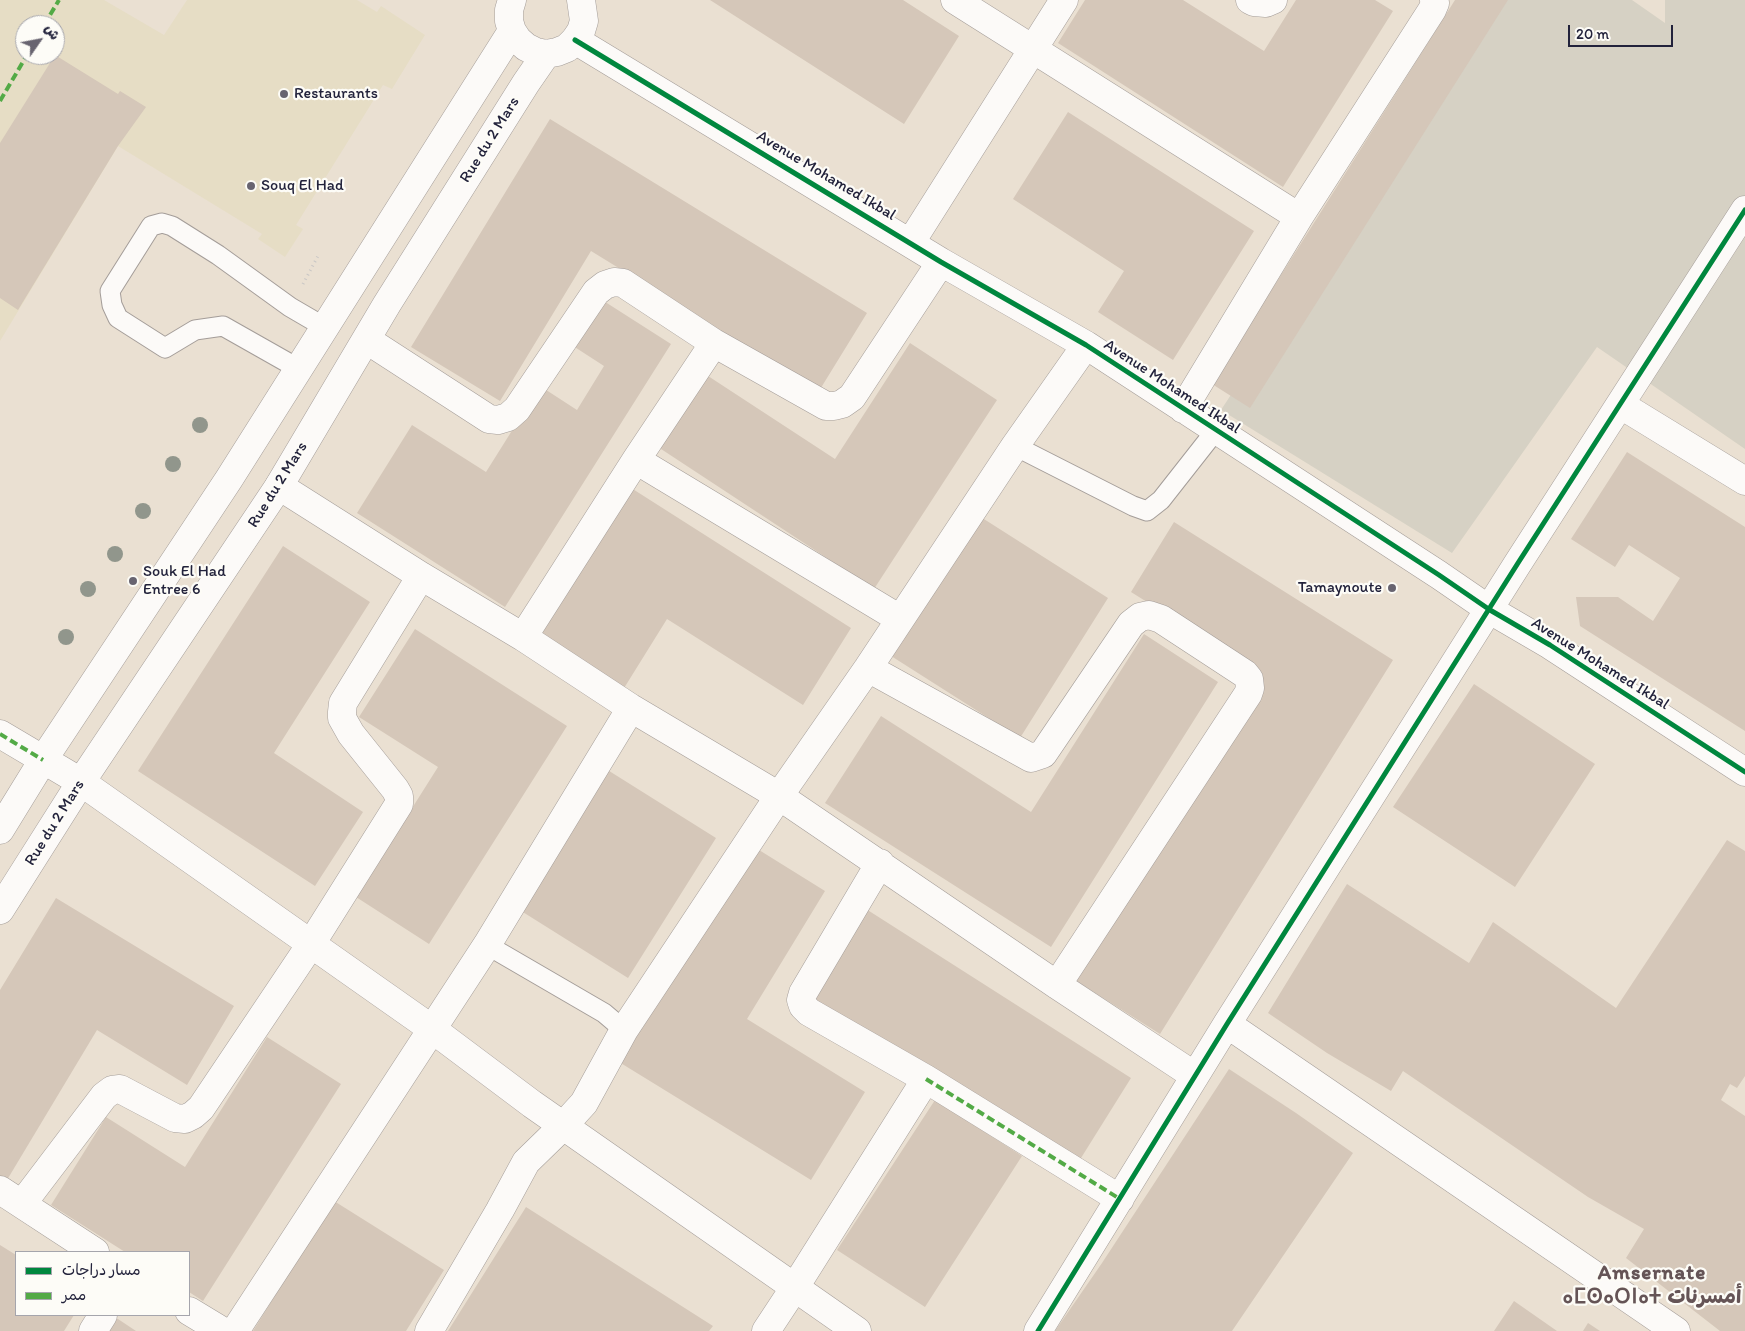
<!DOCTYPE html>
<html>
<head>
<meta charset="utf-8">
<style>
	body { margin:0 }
	#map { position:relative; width:1745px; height:1331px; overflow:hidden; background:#eae0d2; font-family:Itim,"Playpen Sans Arabic",sans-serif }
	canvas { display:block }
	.legend { position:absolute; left:15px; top:1251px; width:175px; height:65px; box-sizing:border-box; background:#fdfcf7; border:1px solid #a5a5ac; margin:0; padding:6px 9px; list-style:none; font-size:15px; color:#22223b }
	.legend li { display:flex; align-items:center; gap:10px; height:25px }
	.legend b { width:25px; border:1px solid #a5a5ac }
	.north { position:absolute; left:15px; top:15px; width:50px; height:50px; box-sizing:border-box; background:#fdfcf7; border:1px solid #a5a5ac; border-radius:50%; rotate:57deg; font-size:14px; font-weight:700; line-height:20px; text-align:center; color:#22223b }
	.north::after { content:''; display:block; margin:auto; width:18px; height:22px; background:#686470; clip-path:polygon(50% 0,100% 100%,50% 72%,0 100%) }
	.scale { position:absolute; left:1568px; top:25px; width:105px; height:22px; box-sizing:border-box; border:2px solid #22223b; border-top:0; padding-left:6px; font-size:15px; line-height:18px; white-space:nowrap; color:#22223b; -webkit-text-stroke:4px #fdfcf7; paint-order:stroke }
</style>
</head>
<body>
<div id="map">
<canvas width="1745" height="1331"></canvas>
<ul class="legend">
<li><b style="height:6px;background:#00873e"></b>مسار دراجات</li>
<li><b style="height:6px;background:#53aa46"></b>ممر</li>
</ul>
<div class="north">ش</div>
<div class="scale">20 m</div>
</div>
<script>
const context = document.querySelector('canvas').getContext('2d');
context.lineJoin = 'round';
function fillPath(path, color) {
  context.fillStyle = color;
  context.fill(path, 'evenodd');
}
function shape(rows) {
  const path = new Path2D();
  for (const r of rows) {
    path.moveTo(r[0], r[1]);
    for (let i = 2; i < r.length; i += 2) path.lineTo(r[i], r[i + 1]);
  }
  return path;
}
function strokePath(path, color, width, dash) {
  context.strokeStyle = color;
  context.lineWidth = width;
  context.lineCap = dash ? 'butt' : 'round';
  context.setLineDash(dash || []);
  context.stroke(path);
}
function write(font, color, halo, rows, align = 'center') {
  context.font = font + ' Itim,"Playpen Sans Arabic","Noto Sans Tifinagh",sans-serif';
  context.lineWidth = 4.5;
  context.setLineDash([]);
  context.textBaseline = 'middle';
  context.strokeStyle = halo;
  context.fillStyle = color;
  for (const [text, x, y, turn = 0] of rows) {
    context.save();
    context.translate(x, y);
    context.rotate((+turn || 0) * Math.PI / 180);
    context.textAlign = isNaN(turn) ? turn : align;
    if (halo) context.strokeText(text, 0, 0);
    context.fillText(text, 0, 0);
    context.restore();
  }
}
fillPath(shape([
	[0,0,104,0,164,35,187,0,357,0,377,12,381,6,425,35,392,89,383,85,296,225,303,229,285,257,258,239,262,234,118,146,0,341],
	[25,25,55,25,55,55,25,55]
]), '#e6ddc5');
fillPath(shape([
	[1489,0,1632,0,1665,23,1665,0,1745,0,1745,449,1597,347,1452,553,1221,410]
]), '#d6d1c4');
fillPath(shape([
	[710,0,903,0,959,36,904,124],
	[1085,0,1183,0,1264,51,1296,0,1375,0,1393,11,1283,187,1058,43],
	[1455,0,1508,0,1250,408,1212,384],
	[55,55,118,94,120,91,146,107,118,146,18,310,0,298,0,143],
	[1068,112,1254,231,1173,360,1098,312,1124,271,1013,199],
	[550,119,867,313,819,391,591,251,500,401,411,347],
	[599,298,671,344,505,607,357,513,412,425,486,472,540,386,577,410,604,366,570,344],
	[910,343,997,400,874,589,658,447,705,374,835,459],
	[1627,452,1745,527,1745,731,1580,626,1576,597,1618,597,1653,621,1680,578,1629,545,1615,567,1571,539],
	[628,486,851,628,803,705,667,619,621,693,534,637],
	[976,514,1108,598,1020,738,888,654],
	[1174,522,1393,660,1160,1034,1073,979,1262,674,1131,592],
	[283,546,370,602,274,753,363,812,315,886,138,771],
	[415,629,567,726,429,944,356,897,438,767,359,717],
	[1144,634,1218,682,1051,947,825,803,881,716,1031,812],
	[1474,684,1595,764,1515,887,1393,807],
	[606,769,716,838,628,978,518,909],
	[1727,840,1745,851,1745,1076,1737,1088,1730,1084,1721,1100,1745,1116,1745,1331,1720,1331,1626,1258,1644,1229,1588,1197,1403,1071,1391,1091,1327,1053,1268,1013,1347,884,1469,963,1493,922,1616,1008],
	[751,845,825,891,747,1019,865,1092,811,1180,619,1062],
	[56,898,234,1006,187,1085,97,1030,7,1180,0,1176,0,990],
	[866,909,1131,1078,1076,1166,811,997],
	[267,1037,341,1084,203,1301,189,1292,189,1252,125,1252,51,1205,106,1117,185,1167],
	[1229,1069,1296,1113,1353,1153,1232,1331,1055,1331,1102,1263],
	[935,1100,1022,1156,925,1307,837,1250],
	[334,1201,444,1270,406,1331,253,1331],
	[526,1207,713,1326,709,1331,448,1331],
	[0,1245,16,1255,16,1315,74,1315,64,1331,0,1331],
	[1514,1301,1557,1331,1494,1331],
	[115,1317,136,1331,106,1331],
	[1588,1323,1600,1331,1583,1331]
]), '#d5c7b9');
const lane = shape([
	[299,369,223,326,195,330,165,348,118,318,112,305,110,291,151,226,162,223,172,226,218,255,290,307,326,328],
	[1015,446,1133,506,1147,511,1161,500,1216,430],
	[487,945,604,1013,624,1030]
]);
const street = shape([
	[955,0,1299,217],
	[1250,0,1254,2,1266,3,1273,0],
	[575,40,941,262,1086,345,1439,575,1490,610,1550,645,1745,772],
	[911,242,1064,0],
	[367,340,489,419,498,420,508,417,517,409,596,292,605,285,614,282,623,283,714,343,826,406,834,406,842,404,852,397,941,262],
	[1621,405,1745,481],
	[1183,409,1299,217,1432,10,1435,3,1434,0],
	[636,460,714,343],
	[279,486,421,576,523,637,631,708,779,796,1057,985,1195,1076],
	[523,637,636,460,900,619],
	[868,668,1031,758,1043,754,1131,624,1140,617,1149,615,1161,619,1245,674,1249,679,1250,688,1248,694,1057,985],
	[0,734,81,782,432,1029,532,1104,857,1331],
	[1227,1024,1676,1331],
	[926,1079,1120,1199],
	[0,1190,95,1252],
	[22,1204,104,1096,112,1090,120,1089,175,1118,185,1119,193,1115,201,1108,311,944,399,804,399,796,395,789,351,734,342,718,342,712,343,703,421,576],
	[189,1311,222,1331],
	[93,1331,103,1315],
	[235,1331,487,945,631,708],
	[429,1331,500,1210,526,1162,563,1126,584,1103,624,1030,779,796,868,668,1015,446,1086,345],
	[766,1331,795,1287,926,1079,809,1012,803,1006,801,1000,803,993,880,863],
	[1038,1331,1227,1024,1518,563,1745,210]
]);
const secondary = shape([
	[512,0,509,10,509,21,512,31,518,40,526,47,536,52,546,54,557,52,567,48,575,40,581,31,584,21,581,0],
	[0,830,43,760,229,479,512,31],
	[0,910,81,782,279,486,387,304,526,83,546,54]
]);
strokePath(lane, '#a49d99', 21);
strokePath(street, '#a49d99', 29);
strokePath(secondary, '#a49d99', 29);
strokePath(shape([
	[303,284,318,256]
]), '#c9c6c5', 3, [1, 4]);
strokePath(lane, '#fcfaf8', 19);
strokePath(street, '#fcfaf8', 28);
strokePath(secondary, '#fcfaf8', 28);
strokePath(shape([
	[44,25,59,0],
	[0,101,27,55],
	[0,734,43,760],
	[926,1079,1120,1199]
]), '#53aa46', 4, [8, 4]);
strokePath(shape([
	[575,40,941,262,1086,345,1439,575,1490,610,1550,645,1745,772],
	[1038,1331,1227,1024,1518,563,1745,210]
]), '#00873e', 5);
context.fillStyle = '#91968c';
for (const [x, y] of [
	[200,425],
	[173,464],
	[143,511],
	[115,554],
	[88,589],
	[66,637]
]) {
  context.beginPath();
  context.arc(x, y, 8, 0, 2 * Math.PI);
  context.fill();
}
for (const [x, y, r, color] of [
	[284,94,5,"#686470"],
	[251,186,5,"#686470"],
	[133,581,5,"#686470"],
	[1392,588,5,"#686470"]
]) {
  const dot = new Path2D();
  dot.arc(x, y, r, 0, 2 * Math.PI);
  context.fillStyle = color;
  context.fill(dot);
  strokePath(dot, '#fdfcf7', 2);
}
write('16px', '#22223b', '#fdfcf7', [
	["Restaurants",294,94],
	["Souq El Had",261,186],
	["Souk El Had",143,572],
	["Entree 6",143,590],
	["Tamaynoute",1382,588,"right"]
], 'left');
write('16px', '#22223b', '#fdfcf7', [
	["Rue du 2 Mars",490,140,-58],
	["Avenue Mohamed Ikbal",826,176,31],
	["Avenue Mohamed Ikbal",1172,387,33],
	["Rue du 2 Mars",278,485,-58],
	["Avenue Mohamed Ikbal",1600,664,32],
	["Rue du 2 Mars",55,823,-58]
]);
context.letterSpacing = '1px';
write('bold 21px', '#655456', '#fdfcf7', [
	["Amsernate",1652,1274],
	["ⴰⵎⵙⴰⵔⵏⴰⵜ أمسرنات",1652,1298]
]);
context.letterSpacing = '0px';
</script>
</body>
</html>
